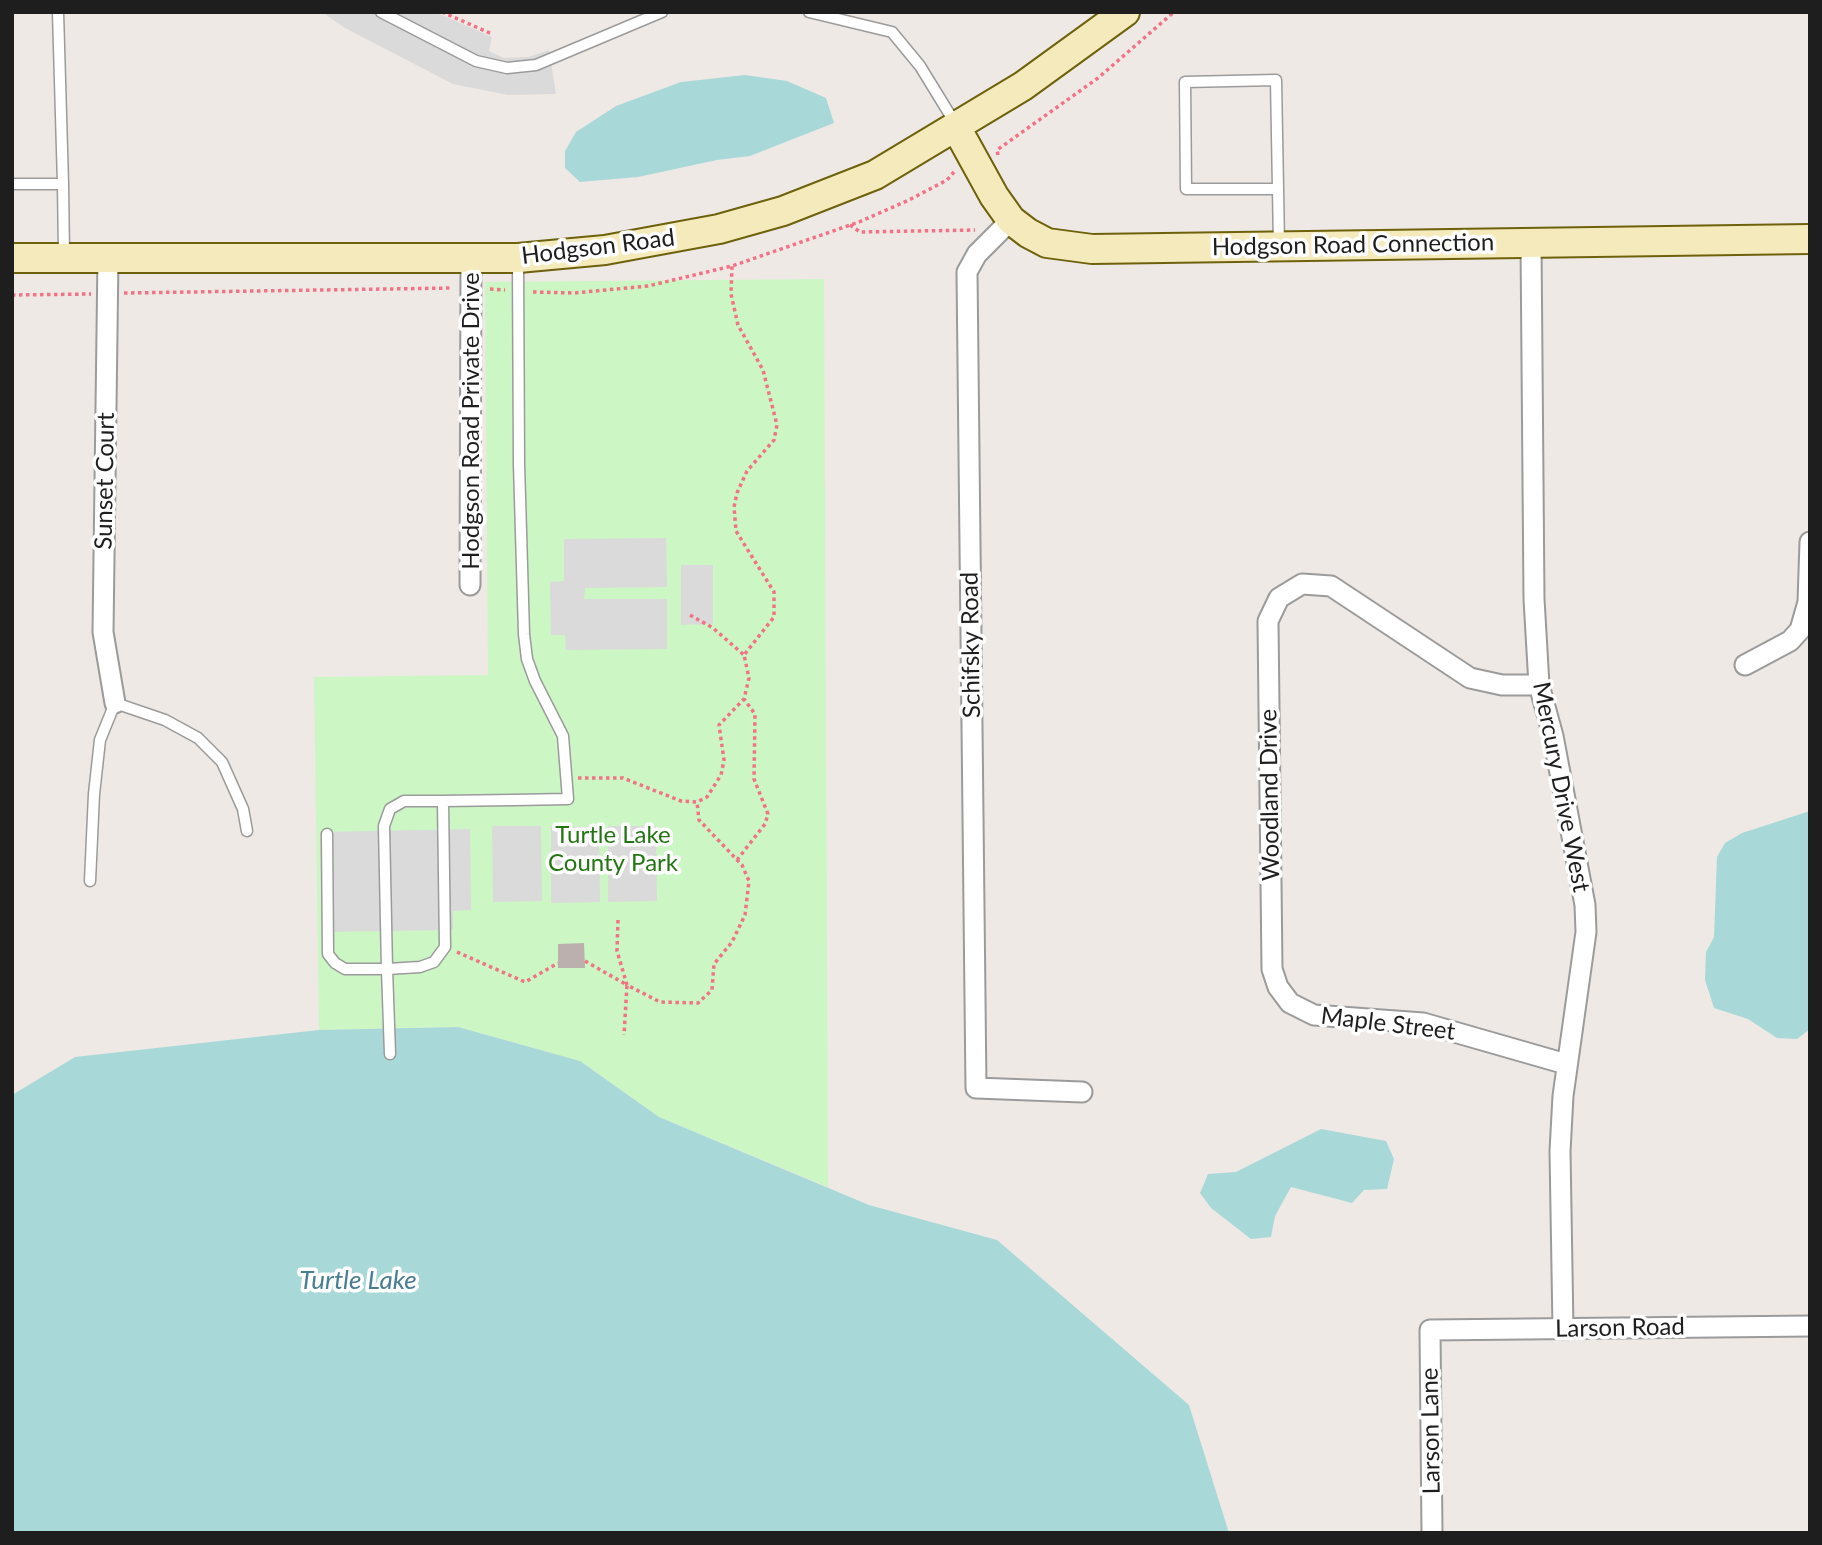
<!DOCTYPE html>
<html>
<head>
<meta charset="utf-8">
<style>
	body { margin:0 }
	#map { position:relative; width:1822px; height:1545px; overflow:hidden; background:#eee9e5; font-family:Lato,sans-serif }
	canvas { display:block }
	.frame { position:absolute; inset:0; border:14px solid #1e1e1e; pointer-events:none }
</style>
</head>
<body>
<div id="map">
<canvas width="1822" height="1545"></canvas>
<div class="frame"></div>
</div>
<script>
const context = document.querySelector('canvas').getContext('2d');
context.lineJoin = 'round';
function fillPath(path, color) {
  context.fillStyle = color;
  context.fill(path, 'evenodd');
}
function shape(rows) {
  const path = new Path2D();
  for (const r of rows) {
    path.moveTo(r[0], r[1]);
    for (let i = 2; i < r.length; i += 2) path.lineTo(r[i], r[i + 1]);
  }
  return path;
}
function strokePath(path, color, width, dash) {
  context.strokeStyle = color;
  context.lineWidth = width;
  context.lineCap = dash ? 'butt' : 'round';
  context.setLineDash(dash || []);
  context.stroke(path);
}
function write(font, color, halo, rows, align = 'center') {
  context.font = font + ' Lato,sans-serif';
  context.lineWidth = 7;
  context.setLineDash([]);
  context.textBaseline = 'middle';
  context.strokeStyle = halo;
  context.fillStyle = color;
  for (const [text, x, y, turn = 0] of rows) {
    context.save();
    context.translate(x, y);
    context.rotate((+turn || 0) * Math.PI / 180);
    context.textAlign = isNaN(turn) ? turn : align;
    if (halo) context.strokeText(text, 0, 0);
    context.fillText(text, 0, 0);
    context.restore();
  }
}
fillPath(shape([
	[824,279,828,1187,659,1117,580,1061,458,1027,319,1030,314,677,488,675,485,282]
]), '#ccf6c4');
fillPath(shape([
	[322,12,435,12,492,37,489,51,504,58,528,57,549,50,556,94,508,95,453,84,345,28],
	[666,538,667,587,585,588,584,599,667,599,667,649,566,650,565,635,551,635,550,582,564,581,564,539],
	[681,565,713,565,713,624,681,625],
	[492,826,541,826,542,901,493,902],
	[608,826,656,826,657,901,608,902],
	[551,827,599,827,600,902,551,903],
	[470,829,471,910,453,911,453,930,322,932,320,832]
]), '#dadada');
fillPath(shape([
	[745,75,787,81,826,98,834,123,750,156,717,160,638,177,580,182,565,168,565,151,576,132,616,106,681,82],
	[1810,811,1810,1029,1797,1039,1777,1038,1748,1019,1714,1008,1705,980,1706,952,1714,937,1717,857,1725,843,1742,833],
	[458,1027,580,1061,659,1117,869,1205,997,1240,1189,1405,1229,1533,12,1533,12,1095,75,1057,319,1030],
	[1321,1129,1386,1141,1394,1159,1387,1189,1364,1190,1352,1203,1291,1187,1275,1216,1271,1237,1251,1239,1211,1208,1200,1193,1208,1174,1236,1172]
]), '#a8d9d8');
fillPath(shape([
	[584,943,585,968,558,968,558,944]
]), '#bbb0ae');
const lane = shape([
	[58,12,63,184],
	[381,12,476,61,507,68,536,65,662,12],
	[809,12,892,32,920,66,955,123],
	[12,184,63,184,64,255],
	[1278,189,1186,189,1185,82,1276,80,1278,189,1279,246],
	[443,801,445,947,434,962,420,967,387,969,384,826,390,809,404,801,443,801,513,800,568,799,563,736,535,681,527,659,524,634,519,464,518,262],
	[327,834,328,954,335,963,345,969,387,969,390,1054],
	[90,881,94,794,100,740,115,703,165,720,198,738,222,762,243,809,247,831]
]);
const street = shape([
	[1011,220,977,254,967,272,976,1088,1082,1092],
	[1531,243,1534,599,1539,685,1553,736,1585,905,1586,932,1563,1096,1560,1151,1563,1329],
	[108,257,103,632,115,703],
	[470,585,471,258],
	[1745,665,1790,641,1800,630,1808,602,1810,542],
	[1539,685,1502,685,1470,678,1331,586,1302,584,1279,598,1268,621,1272,969,1278,987,1290,1003,1314,1015,1423,1023,1566,1064],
	[1432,1533,1430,1330,1810,1326]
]);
const secondary = shape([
	[956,127,994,196,1011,220,1028,233,1047,243,1092,249,1810,239],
	[12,258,518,258,605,250,719,229,783,211,875,175,1023,86,1125,12]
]);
strokePath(lane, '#9b9b9b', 13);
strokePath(street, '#9b9b9b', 23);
strokePath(secondary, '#6e610c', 32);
strokePath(shape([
	[442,12,492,34],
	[998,155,997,150,1098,78,1174,12],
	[850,225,860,232,975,230],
	[490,289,505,290],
	[533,292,574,293,648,286,732,266,859,222,909,200,947,180,954,172],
	[124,293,452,288],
	[12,295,91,294],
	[690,615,713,628,744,655],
	[578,778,623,778,681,801,697,802,707,797,721,775,724,760,719,725,744,699,749,678,744,655,774,617,774,592,736,531,734,507,737,493,747,471,774,440,777,425,763,370,738,325,731,294,732,266],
	[737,860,765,824,768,814,754,779,755,714,744,699],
	[618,920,617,951,627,985,660,1002,698,1003,712,990,714,964,732,942,745,915,749,881,742,865,699,820,697,802],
	[457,952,525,982,558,963],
	[585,961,627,985,624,1035]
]), '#f17385', 3.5, [3.5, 3.5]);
strokePath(lane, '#fff', 10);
strokePath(street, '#fff', 19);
strokePath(secondary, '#f5eabc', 28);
write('24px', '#1e1e1e', '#fff', [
	["Hodgson Road Connection",1353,245,-1],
	["Hodgson Road",598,247,-7],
	["Hodgson Road Private Drive",471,421,-90],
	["Sunset Court",105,481,-89],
	["Schifsky Road",971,645,-91],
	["Mercury Drive West",1561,787,79],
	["Woodland Drive",1270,795,-91],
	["Maple Street",1388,1024,7],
	["Larson Road",1620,1328,-1],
	["Larson Lane",1431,1431,-91]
]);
write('24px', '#227612', '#fff', [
	["Turtle Lake",613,835],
	["County Park",613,863]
]);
write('italic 26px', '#477e91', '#fff', [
	["Turtle Lake",358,1281]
]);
</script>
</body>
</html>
